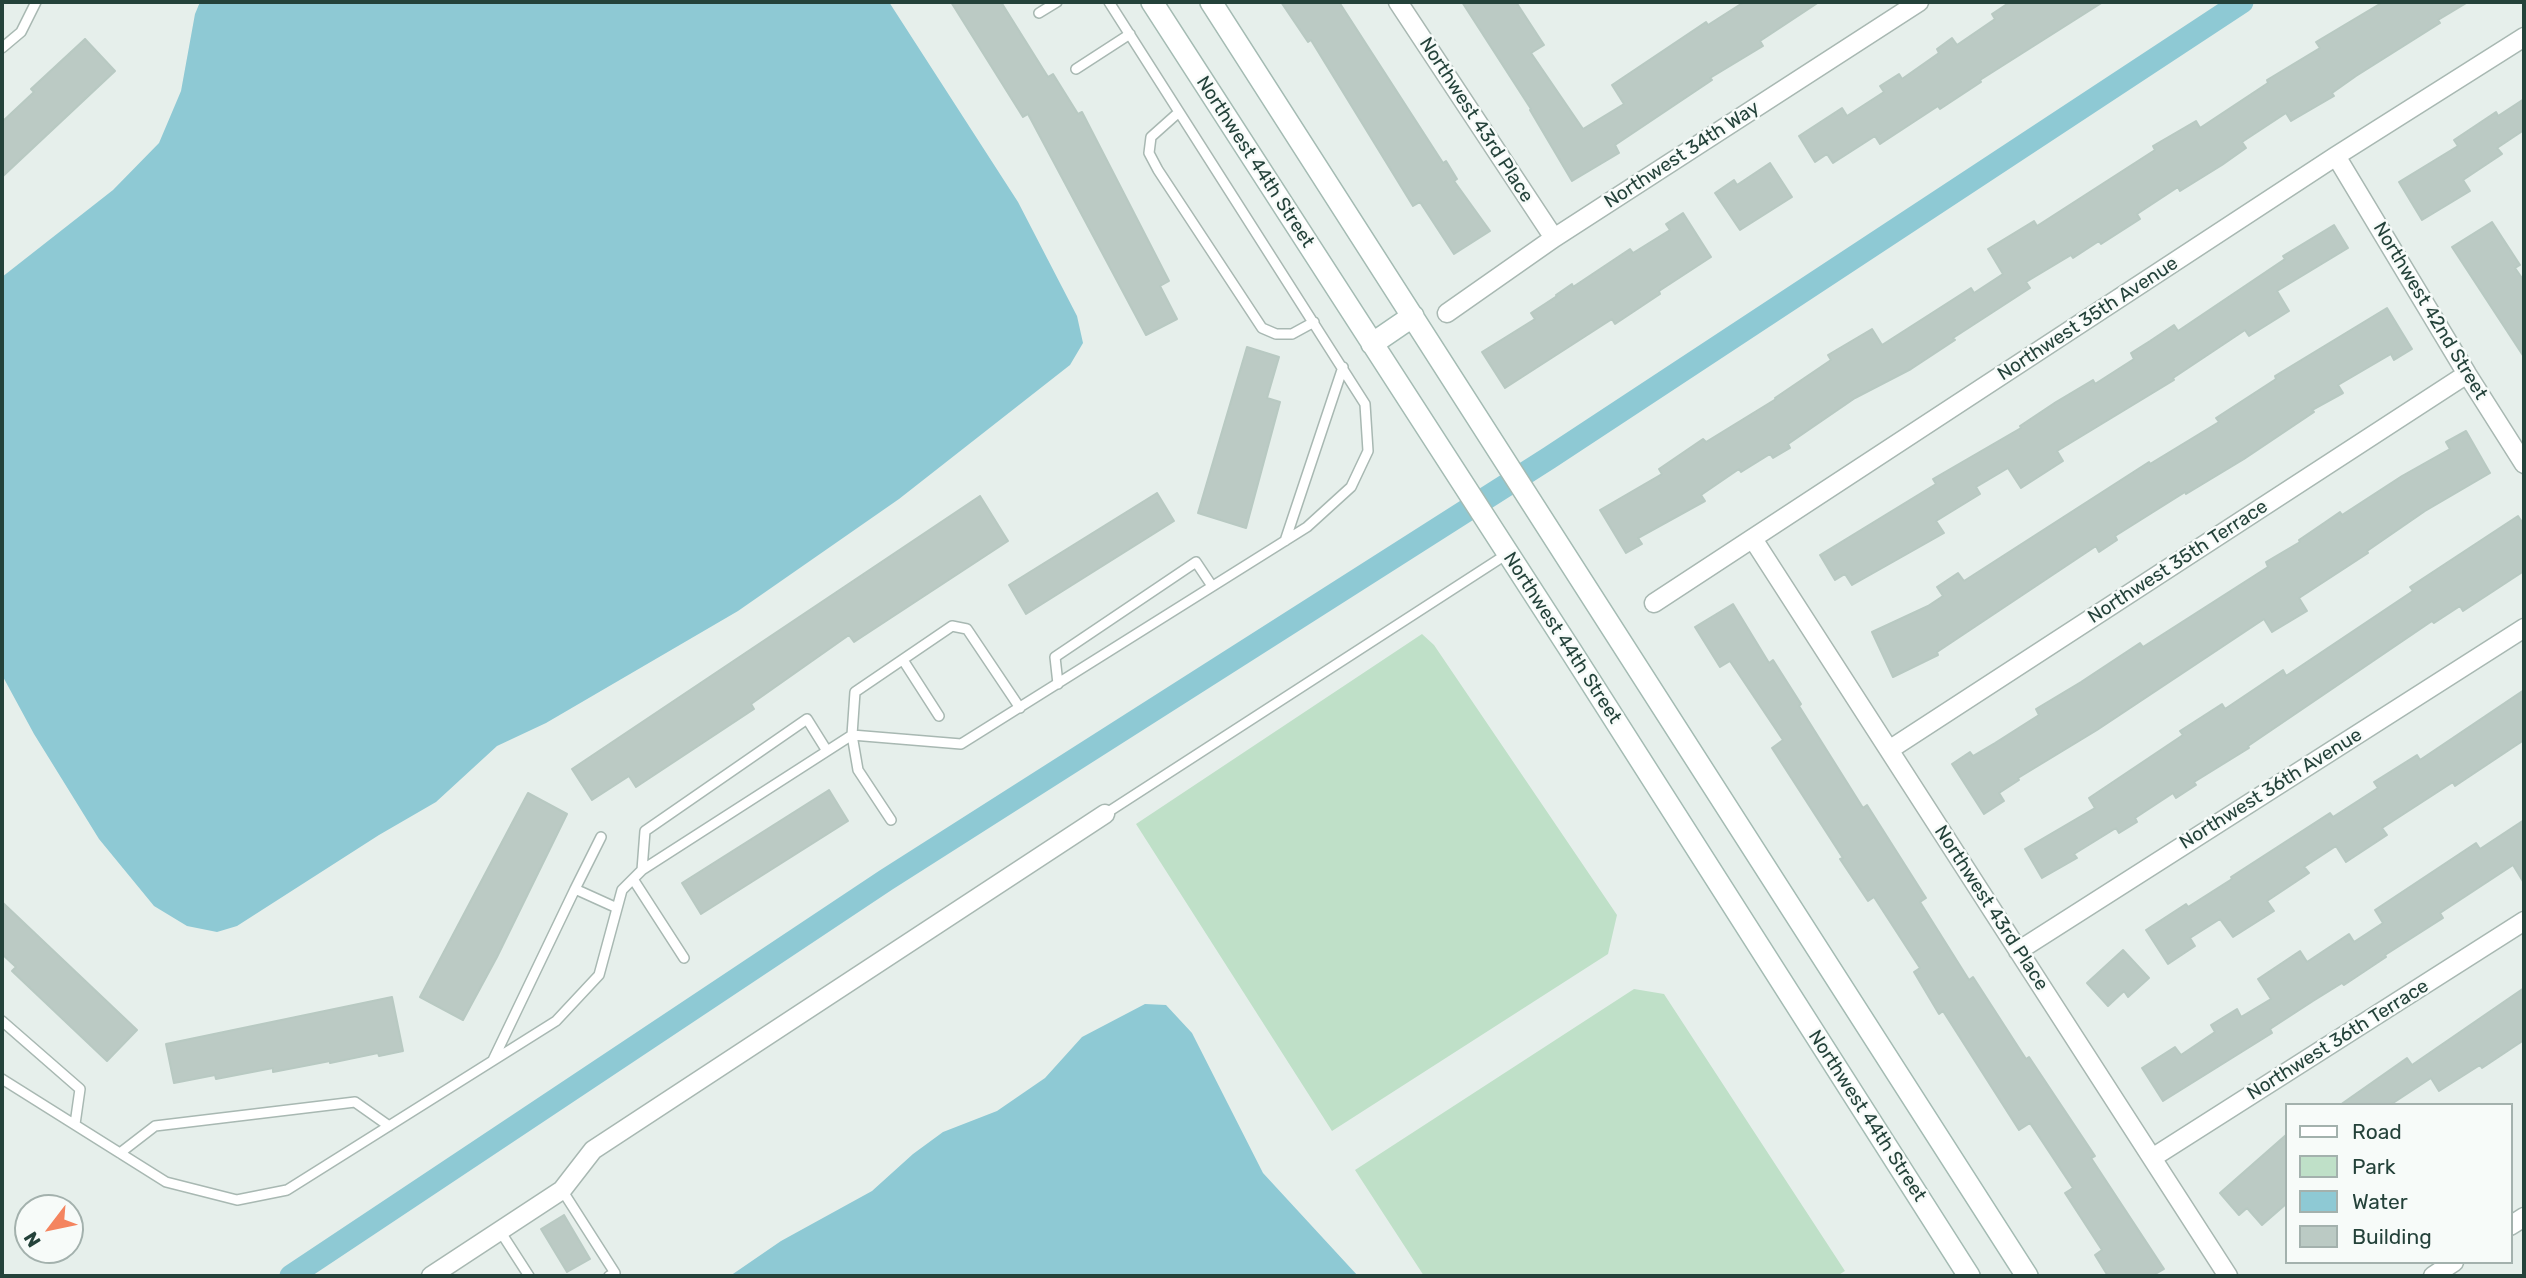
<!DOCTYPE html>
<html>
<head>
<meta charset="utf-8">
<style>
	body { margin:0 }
	#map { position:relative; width:2526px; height:1278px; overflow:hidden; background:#e6efeb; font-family:Rubik,sans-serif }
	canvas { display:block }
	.frame { position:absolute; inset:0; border:4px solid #24423a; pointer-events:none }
	.legend { position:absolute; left:2285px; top:1103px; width:228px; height:161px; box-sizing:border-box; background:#f7fbf9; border:2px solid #a3b1ad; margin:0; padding:9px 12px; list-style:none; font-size:21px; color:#24423a }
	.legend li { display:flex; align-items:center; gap:14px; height:35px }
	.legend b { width:35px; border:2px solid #a3b1ad }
	.north { position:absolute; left:14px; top:1194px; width:70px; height:70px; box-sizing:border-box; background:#f7fbf9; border:2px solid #a3b1ad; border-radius:50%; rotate:238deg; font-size:19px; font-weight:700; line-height:28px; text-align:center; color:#24423a }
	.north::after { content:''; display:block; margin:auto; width:24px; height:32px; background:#f4845f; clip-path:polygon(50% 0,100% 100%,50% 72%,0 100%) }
</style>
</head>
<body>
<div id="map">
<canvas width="2526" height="1278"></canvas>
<div class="frame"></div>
<ul class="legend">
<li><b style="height:9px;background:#fff"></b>Road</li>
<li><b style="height:19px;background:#bfe0c8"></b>Park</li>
<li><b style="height:19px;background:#8ec9d4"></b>Water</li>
<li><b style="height:19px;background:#bbcac4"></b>Building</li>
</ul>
<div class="north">N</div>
</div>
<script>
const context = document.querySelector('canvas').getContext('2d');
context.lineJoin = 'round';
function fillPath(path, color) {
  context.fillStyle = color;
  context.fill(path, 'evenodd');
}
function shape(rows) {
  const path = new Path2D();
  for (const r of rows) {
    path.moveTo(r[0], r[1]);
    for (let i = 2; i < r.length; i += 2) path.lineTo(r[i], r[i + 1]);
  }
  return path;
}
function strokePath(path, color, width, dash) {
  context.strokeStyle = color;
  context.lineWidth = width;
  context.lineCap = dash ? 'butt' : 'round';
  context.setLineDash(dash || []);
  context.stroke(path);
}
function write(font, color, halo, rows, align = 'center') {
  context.font = font + ' Rubik,sans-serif';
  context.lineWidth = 5;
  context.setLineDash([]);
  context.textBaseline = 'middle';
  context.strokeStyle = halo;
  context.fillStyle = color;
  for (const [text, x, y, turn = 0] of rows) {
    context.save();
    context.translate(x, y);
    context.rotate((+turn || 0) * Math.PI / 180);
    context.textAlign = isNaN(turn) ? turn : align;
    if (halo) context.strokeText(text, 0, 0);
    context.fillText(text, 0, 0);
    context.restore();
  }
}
fillPath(shape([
	[1422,634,1434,645,1617,915,1608,954,1332,1131,1136,824],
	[1634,989,1664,994,1845,1271,1837,1276,1424,1276,1355,1170]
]), '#bfe0c8');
fillPath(shape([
	[200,2,889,2,1018,202,1077,316,1083,343,1070,365,899,499,738,611,546,723,497,746,436,802,379,835,237,926,217,932,187,926,154,906,99,839,34,734,2,675,2,277,113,190,159,143,181,91,195,14],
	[1145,1004,1166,1005,1192,1033,1263,1173,1358,1276,730,1276,781,1241,872,1191,913,1154,943,1132,997,1111,1045,1078,1082,1037]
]), '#8ec9d4');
strokePath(shape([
	[291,1276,886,880,1549,458,2242,2]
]), '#8ec9d4', 23);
const building = shape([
	[951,2,1001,2,1048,77,1053,74,1078,114,1082,112,1169,281,1160,286,1177,319,1146,335,1028,114,1023,117,951,2],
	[1281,2,1339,2,1443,163,1446,161,1457,179,1454,181,1490,231,1454,254,1420,202,1413,206,1311,40,1308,42,1281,2],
	[1462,2,1516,2,1544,45,1531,53,1583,129,1624,104,1612,85,1706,22,1708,25,1744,2,1819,2,1760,41,1763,46,1710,78,1712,80,1615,145,1619,153,1572,181,1530,110,1531,109,1462,2],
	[2010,2,2103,2,1980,80,1981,82,1940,109,1938,106,1880,144,1875,136,1833,163,1827,154,1815,162,1799,136,1842,108,1847,116,1884,92,1880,86,1899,74,1902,79,1939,53,1937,49,1952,38,1957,45,1995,19,1992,14,2010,2],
	[2383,2,2468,2,2438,20,2440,23,2356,76,2332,93,2334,96,2291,121,2286,113,2242,142,2246,148,2222,165,2180,191,2178,187,2137,214,2140,219,2101,244,2099,241,2073,258,2071,255,2026,282,2030,288,1953,338,1955,340,1911,369,1855,398,1788,444,1790,448,1773,458,1770,454,1741,472,1739,469,1701,495,1705,501,1638,538,1642,544,1626,553,1600,510,1662,474,1659,469,1703,439,1706,442,1776,399,1775,398,1831,360,1828,355,1872,329,1882,345,1971,288,1974,293,2003,274,1988,249,2034,221,2037,226,2155,150,2153,146,2196,121,2200,128,2268,83,2267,80,2320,48,2316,42,2383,2],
	[85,39,115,71,2,177,2,122,34,92,31,89,85,39],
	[2524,99,2524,130,2497,148,2502,154,2463,180,2470,191,2422,220,2399,182,2458,146,2454,140,2496,112,2498,116,2524,99],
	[1770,163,1792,197,1740,230,1715,193,1734,180,1737,185,1770,163],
	[1683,213,1711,257,1659,291,1660,294,1615,324,1612,319,1505,388,1482,352,1535,319,1531,313,1557,296,1556,295,1572,284,1573,287,1630,249,1633,253,1670,230,1666,224,1683,213],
	[2492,222,2520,265,2515,268,2524,281,2524,357,2452,247,2492,222],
	[2334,225,2348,248,2277,291,2289,311,2249,336,2245,330,2173,378,2174,380,2057,451,2063,461,2021,488,2008,468,1976,487,1980,494,1936,521,1944,533,1852,585,1845,574,1835,580,1820,555,1936,484,1933,479,2021,428,2020,426,2056,402,2093,380,2095,384,2134,359,2131,353,2150,341,2174,325,2178,331,2285,259,2283,256,2334,225],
	[2387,308,2412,349,2394,360,2391,354,2338,385,2343,393,2312,410,2314,412,2244,459,2186,494,2185,492,2115,536,2117,540,2099,552,2096,546,1937,652,1938,655,1893,677,1872,632,1928,606,1943,596,1937,587,1958,573,1964,581,2149,462,2150,464,2219,422,2216,418,2276,379,2275,376,2387,308],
	[1247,347,1279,357,1267,398,1280,402,1246,528,1198,513,1247,347],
	[2466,431,2490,473,2425,511,2367,551,2368,553,2299,598,2307,611,2272,632,2264,619,2097,730,2018,778,2019,780,1999,793,2004,801,1984,814,1952,764,1970,752,1973,756,1995,743,2039,715,2036,709,2081,682,2140,643,2143,647,2268,567,2266,562,2300,542,2299,540,2324,523,2340,512,2342,515,2402,476,2450,449,2446,442,2466,431],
	[1157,493,1174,521,1026,614,1009,585,1157,493],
	[980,496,1008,541,854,642,849,635,751,704,754,709,636,787,629,776,592,800,572,769,980,496],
	[2518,516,2524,525,2524,571,2463,611,2460,606,2434,623,2432,621,2248,746,2249,748,2194,782,2196,785,2176,798,2173,793,2135,818,2137,822,2119,833,2116,828,2074,854,2077,858,2042,878,2025,849,2095,808,2089,798,2183,735,2180,731,2222,704,2225,709,2283,670,2286,676,2413,591,2410,587,2518,516],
	[1733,604,1769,663,1773,660,1801,704,1799,706,1863,808,1867,805,1893,846,1926,898,1920,902,1969,980,1973,977,2026,1059,2029,1057,2095,1156,2091,1158,2164,1269,2152,1276,2108,1276,2095,1255,2102,1250,2065,1193,2073,1188,2030,1123,2019,1130,1943,1011,1939,1014,1914,972,1920,968,1874,897,1868,901,1840,859,1843,858,1772,748,1783,740,1730,661,1720,667,1695,627,1733,604],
	[2524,690,2524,740,2455,786,2453,782,2382,828,2387,835,2346,862,2336,846,2304,867,2309,873,2267,901,2274,911,2233,937,2220,919,2190,938,2195,946,2168,964,2146,930,2186,904,2188,907,2232,879,2231,877,2330,813,2333,817,2378,788,2374,782,2417,755,2420,760,2524,690],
	[829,790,848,821,701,914,682,883,829,790],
	[528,793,567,814,497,957,463,1020,420,997,528,793],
	[2524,820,2524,883,2513,865,2440,913,2443,918,2385,955,2386,957,2344,985,2342,983,2313,1001,2270,1029,2272,1033,2163,1101,2142,1068,2175,1047,2181,1055,2215,1032,2211,1025,2237,1009,2241,1017,2271,999,2258,979,2300,951,2307,962,2349,934,2354,942,2383,923,2375,910,2476,843,2480,849,2524,820],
	[2,902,137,1030,107,1061,12,971,16,967,2,954,2,902],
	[2123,950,2149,978,2128,997,2124,991,2108,1006,2087,983,2123,950],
	[2524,988,2524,1040,2482,1068,2480,1065,2439,1091,2431,1078,2390,1105,2340,1105,2407,1058,2412,1065,2524,988],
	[392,997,403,1051,379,1056,378,1053,330,1063,330,1061,273,1072,273,1068,216,1079,215,1075,174,1083,166,1044,392,997],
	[2286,1135,2286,1204,2262,1225,2247,1208,2239,1215,2220,1193,2286,1135],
	[564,1215,590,1259,567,1272,541,1229,564,1215]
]);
fillPath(building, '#bbcac4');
strokePath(building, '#b8c9c2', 2);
const lane = shape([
	[1039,13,1057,2],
	[2,48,21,32,36,2],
	[1076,69,1130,34],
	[1179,112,1151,137,1149,153,1158,170,1262,328,1276,334,1292,334,1314,322],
	[1285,541,1343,367],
	[903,660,939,716],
	[1058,684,1055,657,1196,562,1212,586],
	[1105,814,1507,554],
	[891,820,858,770,852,735,855,692,952,626,967,629,1020,708],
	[642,870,645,831,807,719,827,751],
	[633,879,684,958],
	[575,889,601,837],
	[2,1021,80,1089,75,1124],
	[493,1060,575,889,617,908],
	[2,1079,166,1182,237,1200,287,1190,556,1021,599,975,622,890,642,870,852,735,961,744,1307,527,1351,487,1368,451,1365,404,1109,2],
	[120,1153,155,1126,355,1102,389,1126],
	[562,1190,615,1273,609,1276],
	[500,1231,529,1276]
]);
const street = shape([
	[1398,2,1554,238],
	[2336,156,2467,374,2524,464],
	[1447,313,1554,238,1919,2],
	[1753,539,2228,1276],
	[1654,603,2336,156,2524,37],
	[1889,750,2467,374],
	[2018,951,2524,628],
	[2152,1158,2524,921],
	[2510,1226,2524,1217],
	[431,1276,562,1190,593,1150,1105,814],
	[2433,1276,2454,1262]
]);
const secondary = shape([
	[1152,2,1571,651,1969,1276],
	[1211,2,2027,1276],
	[1372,344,1413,316]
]);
strokePath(lane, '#a8b8b2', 12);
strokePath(street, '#a8b8b2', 21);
strokePath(secondary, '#a4bbb3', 24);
strokePath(lane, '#fff', 9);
strokePath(street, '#fff', 18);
strokePath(secondary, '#fff', 21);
write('19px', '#24423a', '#f7fbf9', [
	["Northwest 43rd Place",1476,120,57],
	["Northwest 34th Way",1682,155,-33],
	["Northwest 44th Street",1255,162,57],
	["Northwest 42nd Street",2430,311,59],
	["Northwest 35th Avenue",2088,319,-33],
	["Northwest 35th Terrace",2178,562,-33],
	["Northwest 44th Street",1562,638,57],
	["Northwest 36th Avenue",2271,789,-32],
	["Northwest 43rd Place",1991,908,57],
	["Northwest 36th Terrace",2338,1040,-32],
	["Northwest 44th Street",1867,1116,57]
]);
</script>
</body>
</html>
